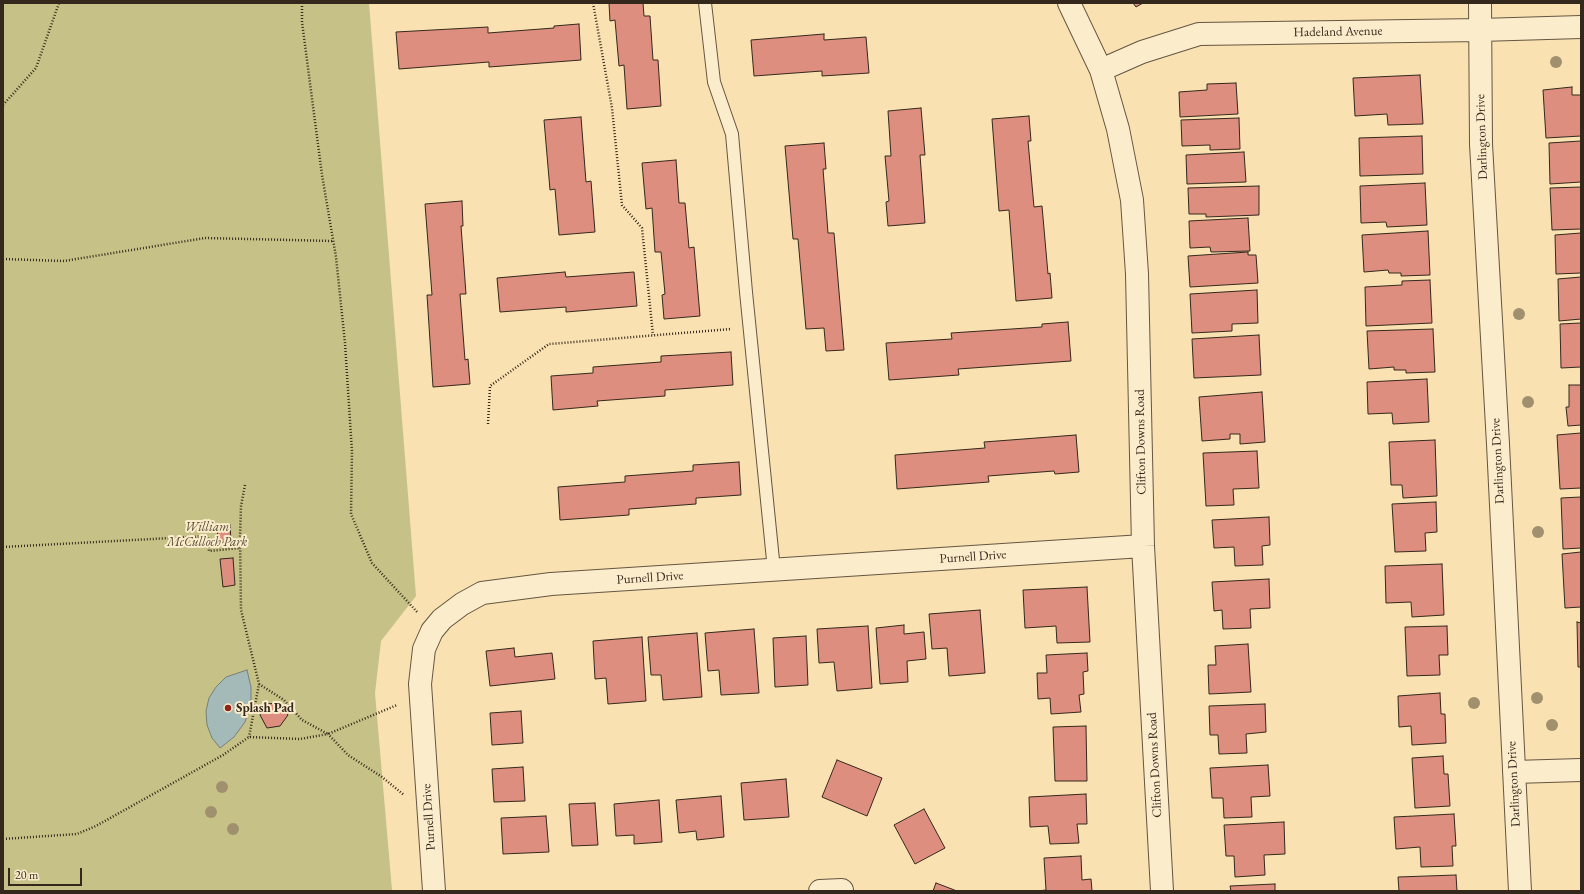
<!DOCTYPE html>
<html>
<head>
<meta charset="utf-8">
<style>
	body { margin:0 }
	#map { position:relative; width:1584px; height:894px; overflow:hidden; background:#f9e1b1; font-family:"EB Garamond",serif }
	canvas { display:block }
	.frame { position:absolute; inset:0; border:4px solid #34281c; pointer-events:none }
	.scale { position:absolute; left:8px; top:868px; width:74px; height:18px; box-sizing:border-box; border:2px solid #34281c; border-top:0; padding-left:5px; font-size:12px; line-height:14px; white-space:nowrap; color:#34281c; -webkit-text-stroke:3px #fbeccc; paint-order:stroke }
</style>
</head>
<body>
<div id="map">
<canvas width="1584" height="894"></canvas>
<div class="frame"></div>
<div class="scale">20 m</div>
</div>
<script>
const context = document.querySelector('canvas').getContext('2d');
context.lineJoin = 'round';
function fillPath(path, color) {
  context.fillStyle = color;
  context.fill(path, 'evenodd');
}
function shape(rows) {
  const path = new Path2D();
  for (const r of rows) {
    path.moveTo(r[0], r[1]);
    for (let i = 2; i < r.length; i += 2) path.lineTo(r[i], r[i + 1]);
  }
  return path;
}
function strokePath(path, color, width, dash) {
  context.strokeStyle = color;
  context.lineWidth = width;
  context.lineCap = dash ? 'butt' : 'round';
  context.setLineDash(dash || []);
  context.stroke(path);
}
function write(font, color, halo, rows, align = 'center') {
  context.font = font + ' "EB Garamond",serif';
  context.lineWidth = 4;
  context.setLineDash([]);
  context.textBaseline = 'middle';
  context.strokeStyle = halo;
  context.fillStyle = color;
  for (const [text, x, y, turn = 0] of rows) {
    context.save();
    context.translate(x, y);
    context.rotate((+turn || 0) * Math.PI / 180);
    context.textAlign = isNaN(turn) ? turn : align;
    if (halo) context.strokeText(text, 0, 0);
    context.fillText(text, 0, 0);
    context.restore();
  }
}
fillPath(shape([
	[3,3,369,3,416,596,381,641,375,693,392,890,3,891]
]), '#c6c186');
const water = shape([
	[247,670,251,687,251,705,245,722,234,737,220,748,212,738,207,725,206,711,209,698,216,687,226,677,247,670]
]);
fillPath(water, '#a4bab8');
strokePath(water, '#77807a', 1);
const building = shape([
	[609,3,643,3,644,16,650,16,653,60,658,60,661,106,627,109,624,65,619,66,615,20,610,21,609,3],
	[1133,3,1143,3,1136,7,1133,3],
	[579,24,581,60,489,67,489,62,399,69,396,32,488,27,488,33,554,28,554,26,579,24],
	[824,34,824,40,866,37,869,73,822,76,822,71,754,76,751,40,824,34],
	[1420,75,1423,124,1388,125,1387,114,1355,116,1353,78,1420,75],
	[1236,83,1238,114,1180,117,1179,92,1207,90,1207,84,1236,83],
	[1572,87,1572,95,1581,95,1581,136,1546,138,1543,90,1572,87],
	[921,108,925,155,920,155,925,223,888,226,886,202,889,201,885,156,891,156,888,111,921,108],
	[1029,116,1031,141,1028,141,1034,207,1042,206,1048,274,1050,273,1052,298,1016,301,1009,210,999,211,992,119,1029,116],
	[581,117,586,182,591,181,595,232,559,235,555,189,550,190,544,120,581,117],
	[1239,118,1240,149,1210,150,1210,145,1182,146,1181,120,1239,118],
	[1422,136,1423,174,1360,176,1359,138,1422,136],
	[1581,141,1581,182,1550,184,1549,143,1581,141],
	[824,143,826,169,823,169,828,233,834,233,844,350,826,351,824,328,806,329,798,239,793,239,785,146,824,143],
	[1244,152,1246,182,1187,184,1186,155,1244,152],
	[676,160,679,203,685,203,689,248,694,247,700,316,664,319,662,295,665,294,661,252,655,252,652,208,646,209,642,163,676,160],
	[1425,183,1427,225,1387,227,1386,222,1361,223,1360,186,1425,183],
	[1259,186,1259,215,1206,217,1206,214,1189,214,1188,188,1259,186],
	[1581,187,1581,229,1552,230,1550,188,1581,187],
	[462,201,463,226,461,226,466,294,460,294,465,360,468,359,470,384,433,387,427,295,432,295,425,204,462,201],
	[1248,218,1250,251,1211,252,1210,247,1190,248,1189,221,1248,218],
	[1428,231,1430,275,1401,276,1401,273,1389,273,1388,270,1364,272,1362,235,1428,231],
	[1581,233,1581,273,1556,274,1555,235,1581,233],
	[1248,252,1248,255,1256,255,1258,283,1190,287,1188,256,1248,252],
	[565,272,566,277,634,272,637,306,566,312,566,307,500,312,497,278,565,272],
	[1581,277,1581,319,1559,321,1558,279,1581,277],
	[1430,280,1432,323,1366,326,1365,287,1402,285,1402,281,1430,280],
	[1257,290,1258,323,1232,324,1232,331,1192,333,1190,294,1257,290],
	[1068,322,1071,361,958,369,959,375,889,380,886,343,952,339,951,333,1042,327,1042,324,1068,322],
	[1581,323,1581,367,1561,368,1560,324,1581,323],
	[1433,329,1435,372,1406,373,1406,370,1394,370,1394,367,1369,369,1367,331,1433,329],
	[1259,335,1261,375,1194,378,1192,339,1259,335],
	[731,352,733,385,665,390,665,396,597,401,598,406,553,410,551,376,593,373,593,367,661,362,661,356,731,352],
	[1427,379,1429,422,1393,424,1392,413,1368,414,1367,382,1427,379],
	[1569,385,1581,385,1581,425,1568,426,1566,407,1569,407,1569,385],
	[1262,392,1265,442,1240,444,1240,434,1230,434,1230,439,1202,441,1199,397,1262,392],
	[1581,433,1581,488,1560,489,1557,435,1581,433],
	[1076,435,1079,472,1055,474,1054,471,988,476,989,482,897,489,895,455,985,448,984,442,1076,435],
	[1435,440,1437,496,1403,498,1402,485,1391,485,1389,442,1435,440],
	[1257,451,1259,488,1233,489,1234,505,1206,506,1203,453,1257,451],
	[739,462,741,495,696,498,696,504,629,509,629,515,560,520,558,487,625,482,625,476,693,471,693,465,739,462],
	[1581,497,1581,548,1563,549,1561,498,1581,497],
	[1436,502,1437,532,1425,533,1426,551,1395,552,1392,504,1436,502],
	[1269,517,1270,545,1262,546,1263,565,1235,566,1234,547,1214,548,1212,520,1269,517],
	[230,525,231,541,218,543,217,526,230,525],
	[1581,552,1581,607,1565,608,1562,554,1581,552],
	[233,558,235,585,223,587,220,559,233,558],
	[1442,564,1444,615,1412,617,1411,602,1386,603,1385,566,1442,564],
	[1269,579,1270,608,1250,609,1251,628,1223,629,1222,610,1214,611,1212,582,1269,579],
	[1087,587,1090,642,1057,643,1056,626,1025,628,1023,590,1087,587],
	[980,610,985,673,949,676,947,648,932,649,929,614,980,610],
	[1577,622,1581,623,1581,667,1578,667,1577,622],
	[904,625,904,634,924,632,926,659,907,661,908,682,880,684,876,628,904,625],
	[868,626,872,688,837,691,834,662,819,663,817,629,868,626],
	[1447,626,1448,655,1439,655,1440,675,1407,676,1405,627,1447,626],
	[754,629,759,693,721,695,719,670,708,671,705,633,754,629],
	[697,633,702,697,663,700,661,675,651,675,648,637,697,633],
	[806,636,808,685,775,687,773,638,806,636],
	[642,637,646,701,608,704,606,678,595,679,593,641,642,637],
	[1248,644,1251,692,1209,694,1208,665,1216,665,1215,646,1248,644],
	[514,648,515,657,552,653,555,679,490,686,486,651,514,648],
	[1087,653,1088,671,1083,672,1084,694,1079,695,1081,712,1051,714,1050,698,1038,699,1037,673,1047,673,1046,655,1087,653],
	[1440,693,1441,714,1445,714,1446,743,1412,745,1411,726,1399,727,1398,696,1440,693],
	[279,703,288,715,280,726,267,728,260,715,266,704,279,703],
	[1265,704,1266,732,1246,734,1247,753,1219,754,1218,735,1210,735,1209,706,1265,704],
	[521,711,523,743,492,745,490,713,521,711],
	[1086,726,1087,781,1055,781,1053,727,1086,726],
	[1443,756,1444,774,1448,774,1450,806,1415,808,1412,758,1443,756],
	[837,760,882,778,867,816,822,797,837,760],
	[1268,765,1270,796,1251,797,1252,817,1224,818,1223,798,1212,798,1210,768,1268,765],
	[523,767,525,801,494,802,492,769,523,767],
	[786,779,789,817,744,820,741,783,786,779],
	[1086,794,1087,824,1077,824,1079,843,1050,844,1048,826,1030,827,1029,797,1086,794],
	[721,796,724,837,697,840,696,831,679,833,676,800,721,796],
	[659,800,662,842,634,844,634,835,616,836,614,804,659,800],
	[595,803,598,845,572,846,569,804,595,803],
	[924,809,945,848,915,864,894,825,924,809],
	[1454,814,1456,846,1452,846,1453,866,1421,867,1420,847,1396,849,1394,817,1454,814],
	[546,816,549,852,503,854,501,818,546,816],
	[1284,822,1285,854,1264,855,1265,875,1235,877,1234,856,1226,856,1224,825,1284,822],
	[1081,856,1082,880,1091,879,1092,891,1037,891,1046,890,1044,858,1081,856],
	[1456,875,1457,891,1399,891,1398,877,1456,875],
	[936,883,957,891,933,891,936,883],
	[1275,884,1275,891,1231,891,1230,886,1275,884]
]);
fillPath(building, '#dd8e7f');
strokePath(building, '#34281c', 1);
const lane = shape([
	[705,3,714,82,732,134,746,292,774,570]
]);
const street = shape([
	[1069,3,1101,70,1118,129,1132,200,1137,274,1143,546,1162,891],
	[1480,3,1481,144,1498,444,1520,891],
	[1101,70,1142,52,1199,34,1480,30,1581,27],
	[1514,772,1581,770],
	[434,891,420,684,424,649,432,631,442,619,462,604,482,593,551,584,1143,546],
	[820,891,842,890]
]);
strokePath(lane, '#655641', 14);
strokePath(street, '#655641', 24);
strokePath(shape([
	[302,3,302,22,322,175,336,257,345,343,352,452,351,514,372,563,418,613],
	[593,3,612,108,622,205,642,228,653,335],
	[3,105,36,68,59,3],
	[3,259,64,261,205,238,333,241],
	[488,424,490,386,549,344,731,329],
	[245,485,241,506,240,536,241,610,259,684,249,737],
	[3,547,208,536,209,551,240,548],
	[259,684,284,700,302,720,328,734,397,705],
	[3,839,77,834,96,826,223,755,249,737,300,739,328,734,348,755,382,777,404,795]
]), '#34281c', 2.5, [1, 2]);
strokePath(lane, '#fbeccc', 12);
strokePath(street, '#fbeccc', 22);
context.fillStyle = '#a0906d';
for (const [x, y] of [
	[1556,62],
	[1519,314],
	[1528,402],
	[1538,532],
	[1537,698],
	[1474,703],
	[1552,725],
	[222,787],
	[211,812],
	[233,829]
]) {
  context.beginPath();
  context.arc(x, y, 6, 0, 2 * Math.PI);
  context.fill();
}
for (const [x, y, r, color] of [
	[228,708,4,"#8f2418"]
]) {
  const dot = new Path2D();
  dot.arc(x, y, r, 0, 2 * Math.PI);
  context.fillStyle = color;
  context.fill(dot);
  strokePath(dot, '#fbeccc', 1.5);
}
write('13px', '#34281c', '#fbeccc', [
	["Hadeland Avenue",1338,32,-1],
	["Darlington Drive",1482,137,-92],
	["Clifton Downs Road",1141,442,-91],
	["Darlington Drive",1498,461,-93],
	["Purnell Drive",973,557,-4],
	["Purnell Drive",650,578,-4],
	["Clifton Downs Road",1155,765,-93],
	["Darlington Drive",1514,784,-93],
	["Purnell Drive",429,817,-94]
]);
write('italic 13px', '#584e36', '#fbeccc', [
	["William",207,527],
	["McCulloch Park",207,542]
]);
write('bold 13px', '#34281c', '#fbeccc', [
	["Splash Pad",236,708]
], 'left');
</script>
</body>
</html>
